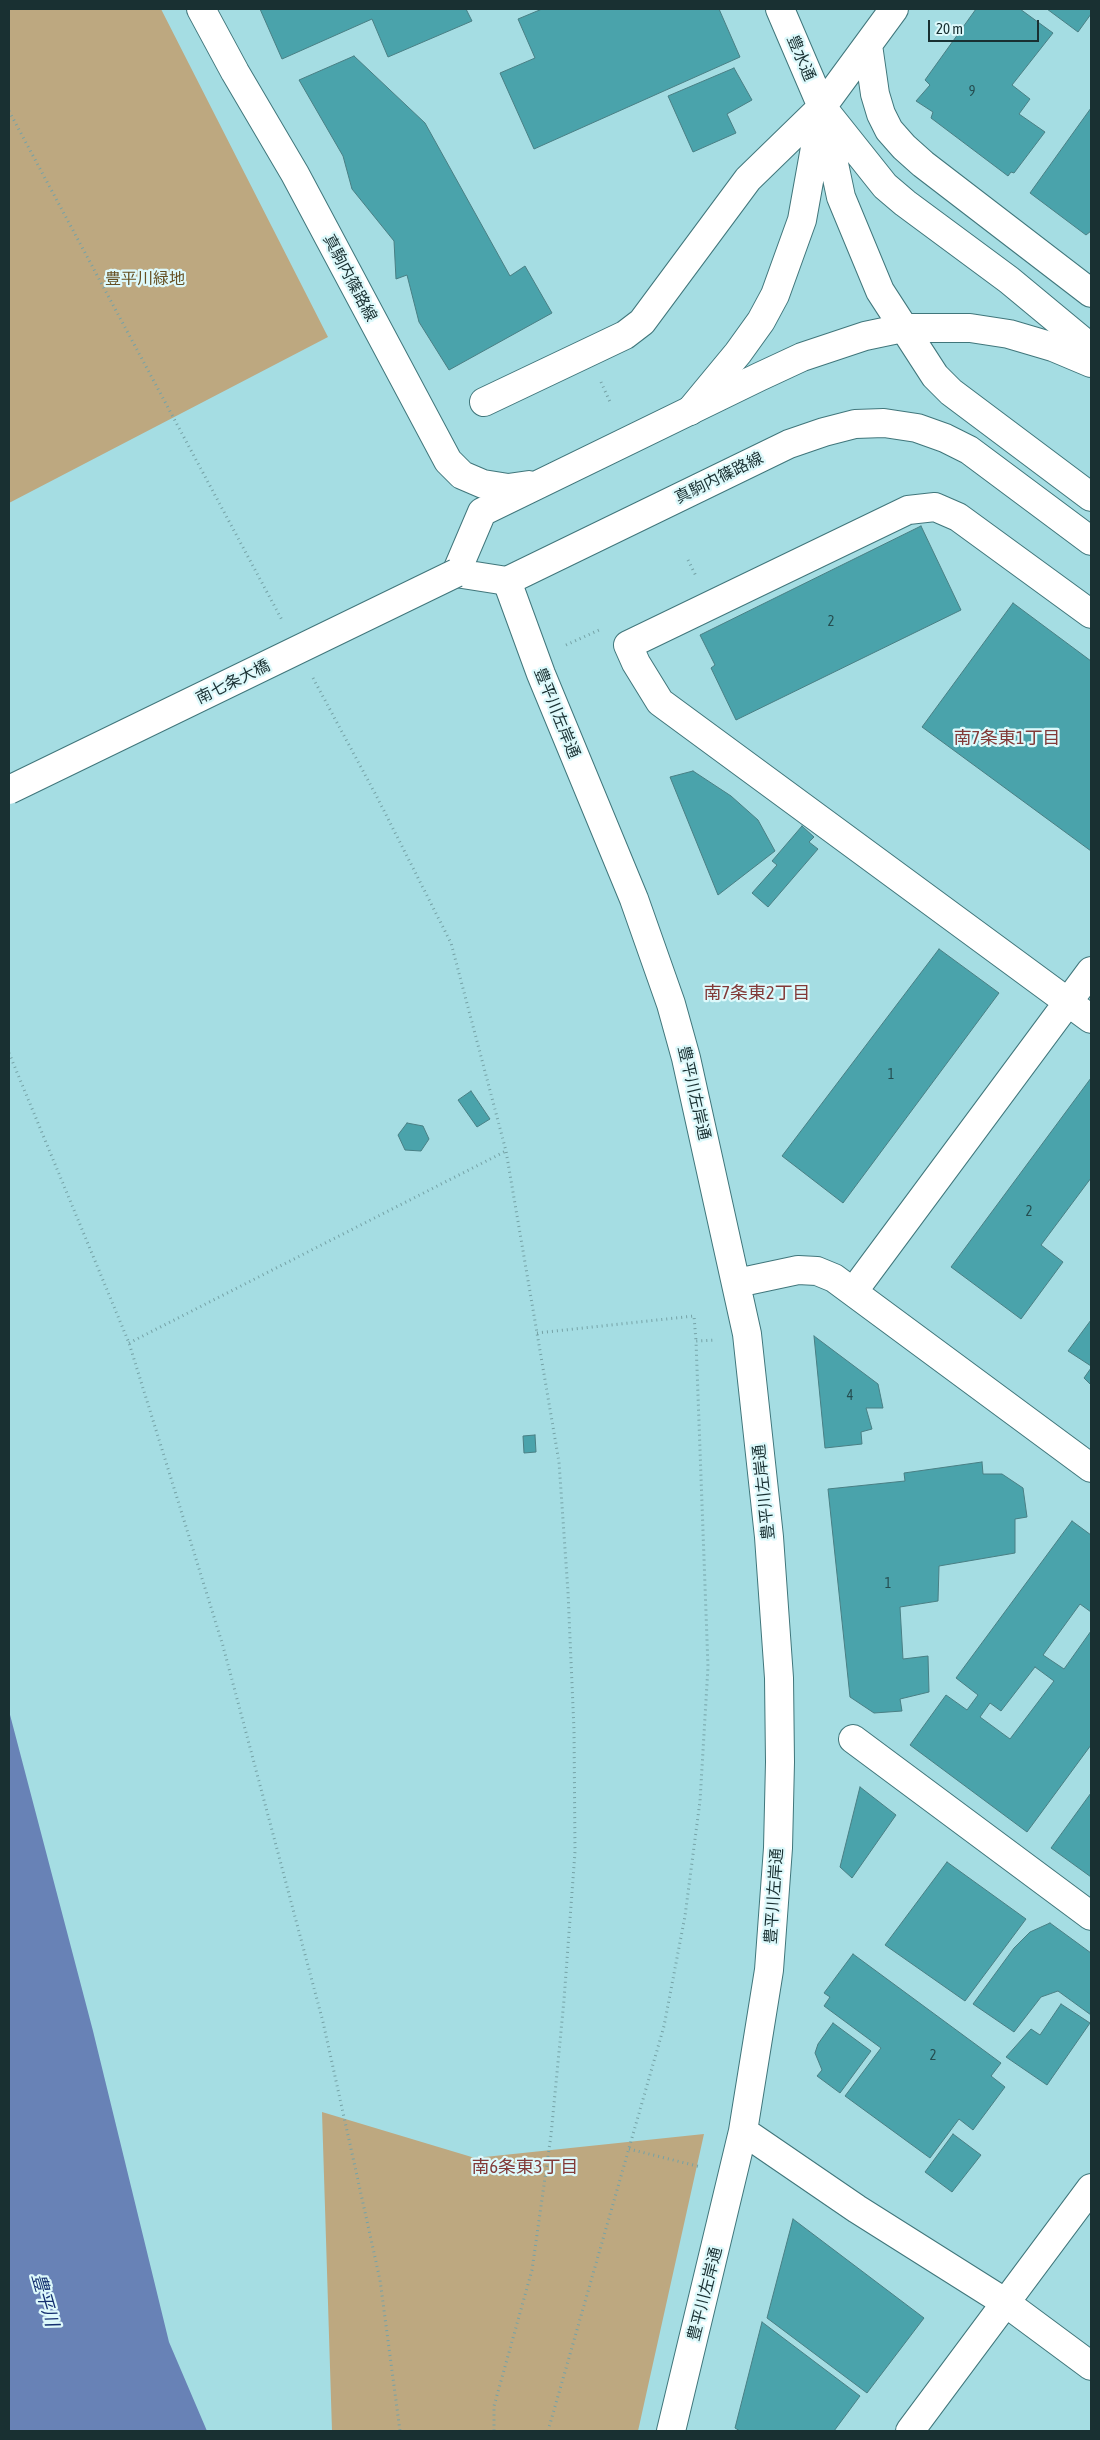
<!DOCTYPE html>
<html>
<head>
<meta charset="utf-8">
<style>
	body { margin:0 }
	#map { position:relative; width:1100px; height:2440px; overflow:hidden; background:#a5dde3; font-family:"Asap Condensed",sans-serif }
	canvas { display:block }
	.frame { position:absolute; inset:0; border:10px solid #193032; pointer-events:none }
	.scale { position:absolute; left:928px; top:20px; width:111px; height:22px; box-sizing:border-box; border:2px solid #193032; border-top:0; padding-left:6px; font-size:15px; line-height:18px; white-space:nowrap; color:#193032; -webkit-text-stroke:4px #ddf9fb; paint-order:stroke }
</style>
</head>
<body>
<div id="map">
<canvas width="1100" height="2440"></canvas>
<div class="frame"></div>
<div class="scale">20 m</div>
</div>
<script>
const context = document.querySelector('canvas').getContext('2d');
context.lineJoin = 'round';
function fillPath(path, color) {
  context.fillStyle = color;
  context.fill(path, 'evenodd');
}
function shape(rows) {
  const path = new Path2D();
  for (const r of rows) {
    path.moveTo(r[0], r[1]);
    for (let i = 2; i < r.length; i += 2) path.lineTo(r[i], r[i + 1]);
  }
  return path;
}
function strokePath(path, color, width, dash) {
  context.strokeStyle = color;
  context.lineWidth = width;
  context.lineCap = dash ? 'butt' : 'round';
  context.setLineDash(dash || []);
  context.stroke(path);
}
function write(font, color, halo, rows, align = 'center') {
  context.font = font + ' "Asap Condensed","Noto Sans JP",sans-serif';
  context.lineWidth = 4.5;
  context.setLineDash([]);
  context.textBaseline = 'middle';
  context.strokeStyle = halo;
  context.fillStyle = color;
  for (const [text, x, y, turn = 0] of rows) {
    context.save();
    context.translate(x, y);
    context.rotate((+turn || 0) * Math.PI / 180);
    context.textAlign = isNaN(turn) ? turn : align;
    if (halo) context.strokeText(text, 0, 0);
    context.fillText(text, 0, 0);
    context.restore();
  }
}
fillPath(shape([
	[9,9,161,9,328,337,9,503],
	[322,2112,475,2158,704,2134,638,2431,332,2431]
]), '#bda880');
fillPath(shape([
	[9,1711,93,2031,169,2342,207,2431,9,2431]
]), '#6882b6');
const building = shape([
	[260,9,466,9,472,21,388,57,372,19,282,59,260,9],
	[542,9,719,9,740,57,534,149,500,73,535,58,518,19,542,9],
	[976,9,1020,9,1053,33,1012,85,1030,99,1019,114,1045,132,1014,173,1011,172,1008,176,931,118,933,112,916,101,930,85,925,80,976,9],
	[1047,9,1091,9,1091,14,1078,32,1047,9],
	[354,56,425,123,510,276,525,266,552,313,449,370,419,322,407,275,396,279,394,241,352,189,343,156,299,80,354,56],
	[734,68,752,100,727,114,736,133,693,152,668,96,734,68],
	[1091,108,1091,231,1086,235,1030,193,1091,108],
	[921,526,961,610,736,720,711,668,715,665,700,635,921,526],
	[1013,603,1091,661,1091,851,922,727,1013,603],
	[693,771,731,796,758,820,775,851,718,895,670,777,693,771],
	[802,826,814,837,809,842,818,849,768,907,752,893,777,865,772,861,802,826],
	[939,949,999,993,843,1203,782,1156,939,949],
	[1091,1078,1091,1178,1041,1245,1063,1262,1021,1319,951,1267,1091,1078],
	[471,1091,490,1119,477,1127,458,1100,471,1091],
	[407,1123,423,1126,429,1139,421,1151,405,1150,398,1135,407,1123],
	[1091,1320,1091,1366,1068,1351,1091,1320],
	[814,1336,878,1384,883,1408,866,1408,872,1429,861,1432,862,1444,825,1448,814,1336],
	[1091,1368,1091,1385,1084,1378,1091,1368],
	[535,1435,536,1452,524,1453,523,1436,535,1435],
	[982,1462,983,1474,1002,1474,1023,1488,1027,1517,1015,1519,1015,1553,939,1566,938,1601,900,1607,903,1659,928,1656,929,1692,900,1699,902,1711,874,1713,850,1697,828,1489,905,1481,904,1473,982,1462],
	[1072,1521,1091,1535,1091,1612,1080,1604,1043,1655,1064,1669,1091,1631,1091,1745,1027,1832,910,1745,946,1695,967,1710,978,1695,956,1678,1072,1521],
	[1035,1667,1054,1681,1010,1739,980,1717,990,1703,1001,1711,1035,1667],
	[860,1787,896,1815,852,1878,840,1867,860,1787],
	[1091,1793,1091,1877,1051,1848,1091,1793],
	[947,1862,1026,1919,965,2001,885,1945,947,1862],
	[1050,1923,1091,1953,1091,2015,1058,1991,1041,1997,1014,2032,973,2004,1014,1948,1030,1932,1050,1923],
	[853,1954,1001,2063,991,2076,1005,2087,973,2130,959,2119,930,2158,845,2096,881,2048,824,2006,830,1997,824,1993,853,1954],
	[1061,2004,1090,2023,1047,2085,1006,2057,1031,2029,1040,2035,1061,2004],
	[833,2023,871,2051,840,2093,817,2076,822,2070,815,2053,818,2044,833,2023],
	[953,2134,981,2155,952,2192,925,2172,953,2134],
	[793,2219,924,2318,867,2393,767,2318,793,2219],
	[762,2322,860,2396,834,2431,740,2431,735,2428,762,2322]
]);
fillPath(building, '#4aa3ab');
strokePath(building, '#497f84', 1);
const minor = shape([
	[780,9,822,107,841,197,880,291,935,376,951,392,1091,497],
	[868,45,875,94,881,114,889,130,904,147,923,164,1091,293],
	[826,112,885,186,905,203,1009,280,1091,348],
	[484,402,625,335,642,322,748,179,822,107,894,9],
	[690,411,738,353,761,321,775,295,802,220,820,120],
	[507,581,541,674,634,899,671,1004,686,1058,747,1334,769,1537,779,1678,780,1762,778,1848,769,1970,743,2131,671,2431],
	[1091,614,958,517,935,507,908,510,628,645,636,663,660,702,1091,1019],
	[737,1283,798,1270,817,1271,834,1278,1091,1468],
	[853,1292,1091,971],
	[853,1739,1091,1916],
	[743,2131,857,2209,1006,2303,1091,2366],
	[910,2431,1091,2188]
]);
const major = shape([
	[201,9,235,72,295,174,448,461,462,475,483,484,508,488,529,485],
	[1091,363,1053,347,1009,334,970,328,903,328,865,336,802,357,759,377,482,512,456,573,507,581,789,444,824,432,855,424,884,423,917,428,945,438,969,450,1091,541]
]);
strokePath(minor, '#40767b', 30);
strokePath(major, '#40767b', 30);
strokePath(shape([
	[9,111,283,622],
	[601,382,610,402],
	[688,560,696,576],
	[566,645,599,630],
	[313,678,377,797,451,943,506,1151,559,1462,568,1592,574,1730,575,1852,564,2000,551,2135,532,2270,494,2406,494,2431],
	[9,1053,129,1343,223,1646,323,2022,380,2280,400,2431],
	[537,1333,694,1316,696,1341],
	[129,1343,506,1151],
	[629,2149,701,2167],
	[548,2431,664,2026,685,1916,700,1801,708,1667,696,1341,715,1340]
]), '#75a2a6', 3, [1, 4]);
strokePath(minor, '#fff', 28);
strokePath(major, '#fff', 28);
const majorBridge = shape([
	[9,790,456,573]
]);
strokePath(majorBridge, '#40767b', 30, []);
strokePath(majorBridge, '#fff', 28);
write('14px', '#254d50', null, [
	["9",972,92],
	["2",831,622],
	["1",891,1075],
	["2",1029,1212],
	["4",850,1396],
	["1",888,1584],
	["2",933,2056]
]);
write('16px', '#193032', '#ddf9fb', [
	["豊水通",801,58,67],
	["真駒内篠路線",350,278,62],
	["真駒内篠路線",719,478,-26],
	["南七条大橋",233,682,-26],
	["豊平川左岸通",557,713,68],
	["豊平川左岸通",694,1093,77],
	["豊平川左岸通",764,1492,-96],
	["豊平川左岸通",774,1896,-86],
	["豊平川左岸通",705,2294,-76]
]);
write('16px', '#654f22', '#ddf9fb', [
	["豊平川緑地",145,279]
]);
write('18px', '#823a38', '#ddf9fb', [
	["南7条東1丁目",1007,738],
	["南7条東2丁目",757,993],
	["南6条東3丁目",525,2167]
]);
write('italic 18px', '#143070', '#ddf9fb', [
	["豊平川",45,2300,74]
]);
</script>
</body>
</html>
